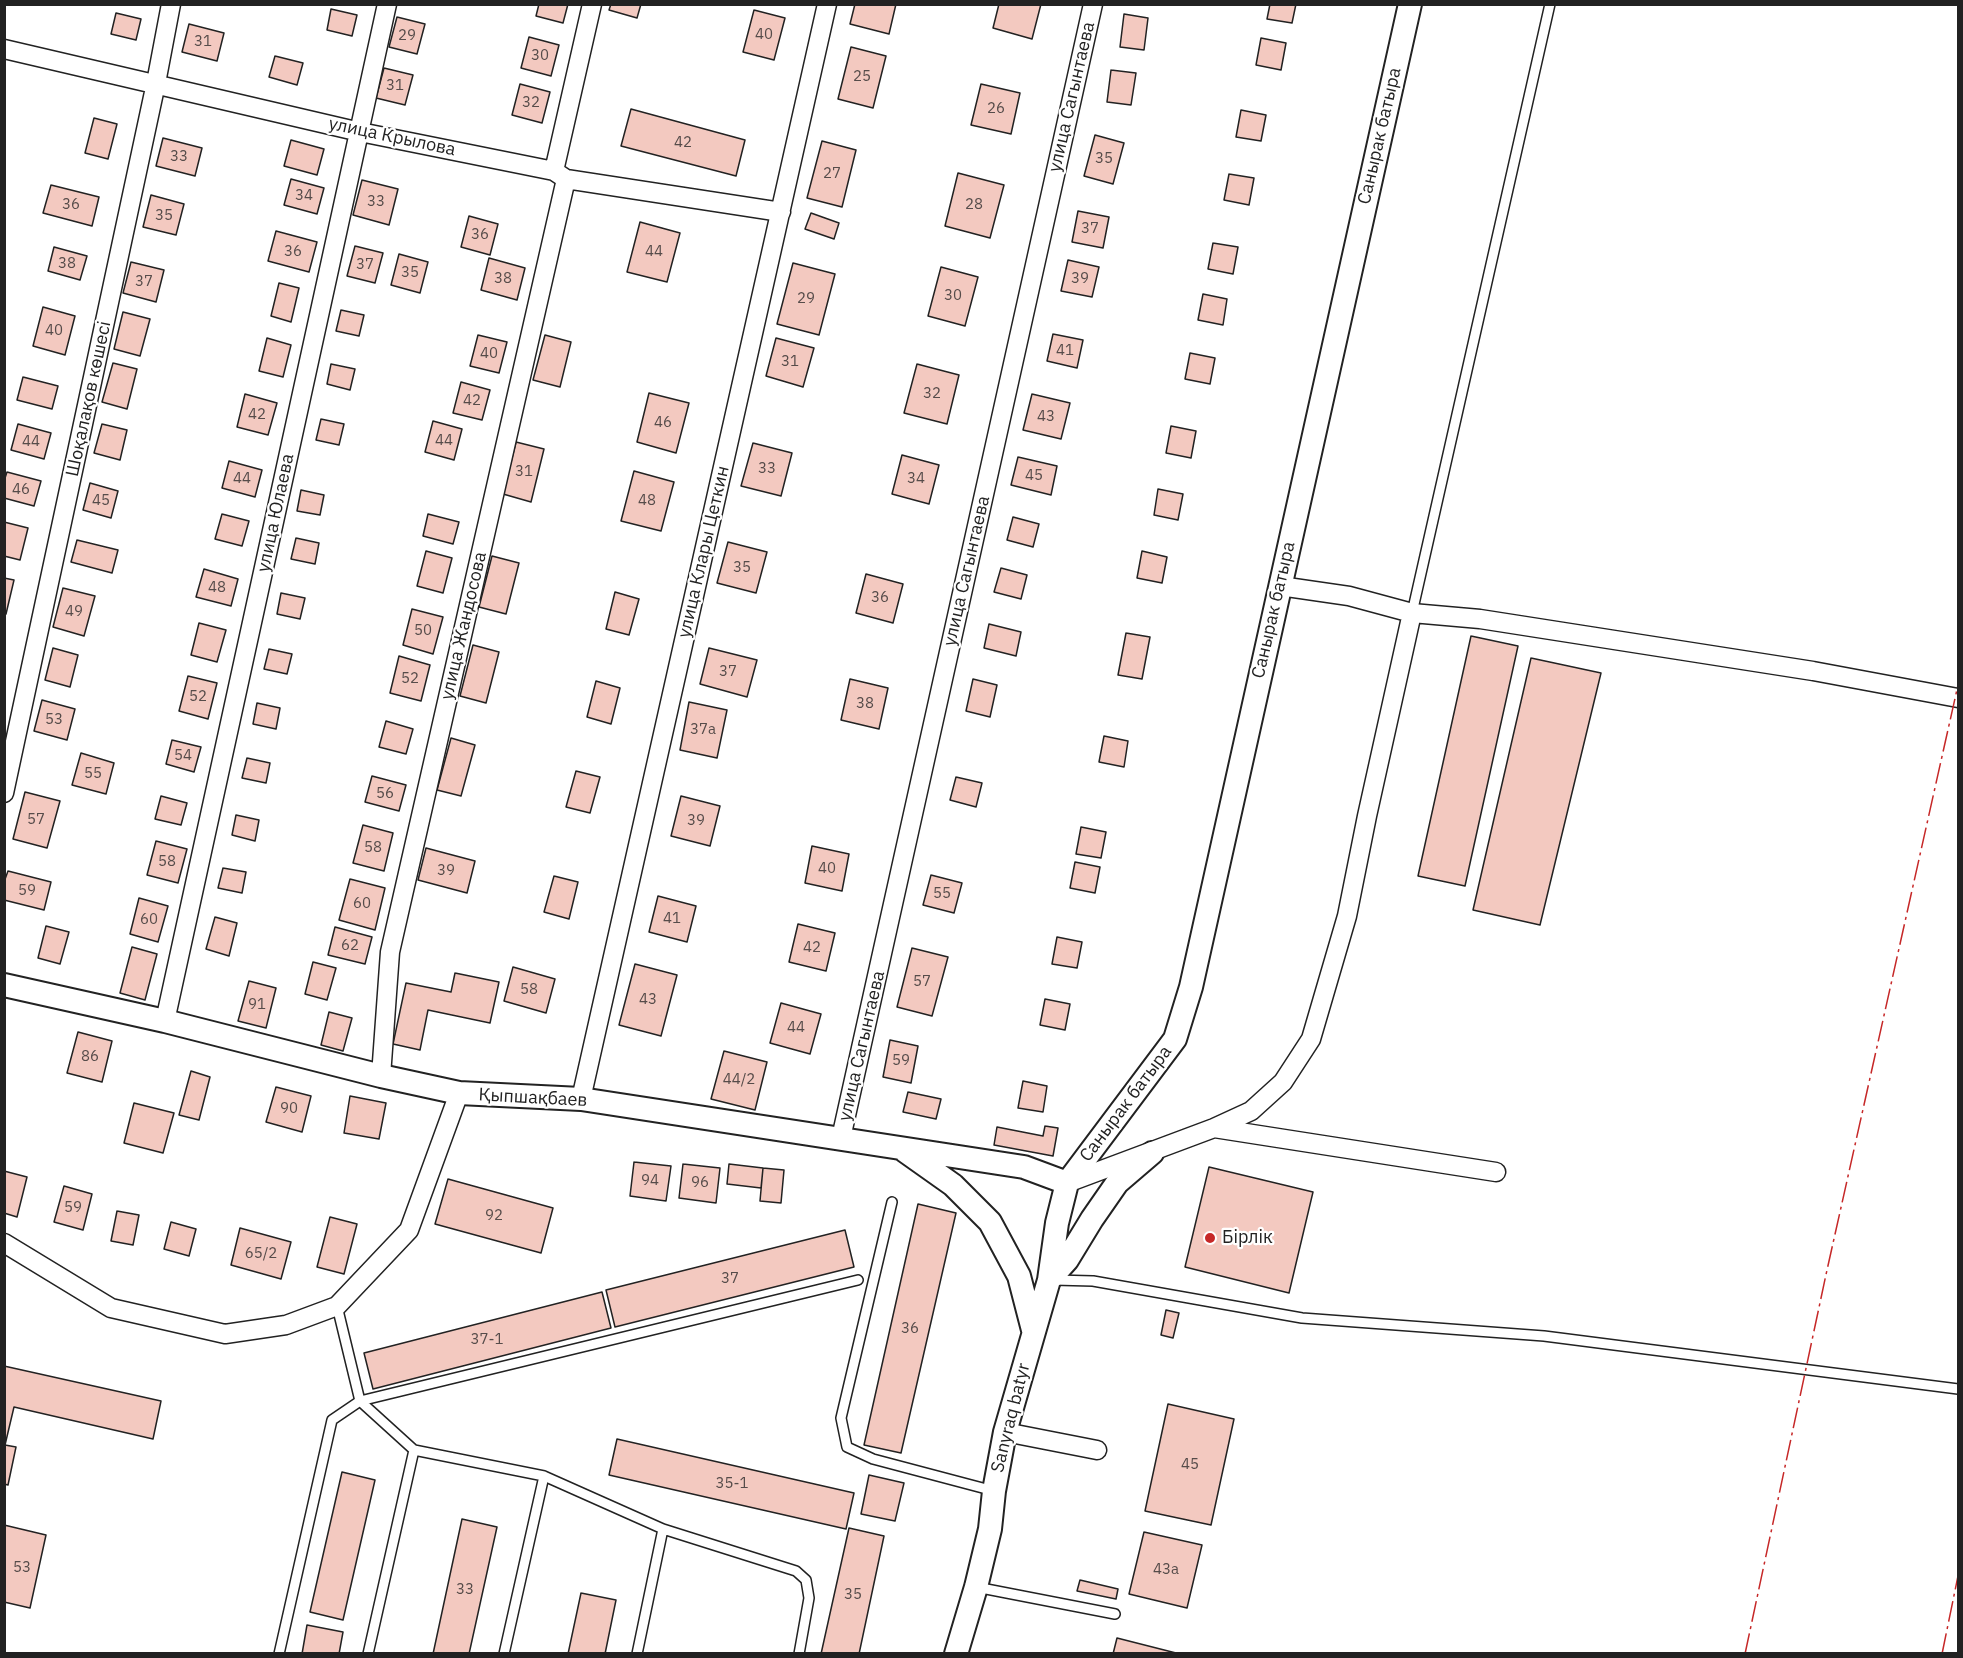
<!DOCTYPE html>
<html>
<head>
<meta charset="utf-8">
<style>
	body { margin:0 }
	#map { position:relative; width:1963px; height:1658px; overflow:hidden; background:#fff; font-family:"IBM Plex Sans",sans-serif }
	canvas { display:block }
	.frame { position:absolute; inset:0; border:6px solid #222; pointer-events:none }
</style>
</head>
<body>
<div id="map">
<canvas width="1963" height="1658"></canvas>
<div class="frame"></div>
</div>
<script>
const context = document.querySelector('canvas').getContext('2d');
context.lineJoin = 'round';
function fillPath(path, color) {
  context.fillStyle = color;
  context.fill(path, 'evenodd');
}
function shape(rows) {
  const path = new Path2D();
  for (const r of rows) {
    path.moveTo(r[0], r[1]);
    for (let i = 2; i < r.length; i += 2) path.lineTo(r[i], r[i + 1]);
  }
  return path;
}
function strokePath(path, color, width, dash) {
  context.strokeStyle = color;
  context.lineWidth = width;
  context.lineCap = dash ? 'butt' : 'round';
  context.setLineDash(dash || []);
  context.stroke(path);
}
function write(font, color, halo, rows, align = 'center') {
  context.font = font + ' "IBM Plex Sans",sans-serif';
  context.lineWidth = 4.5;
  context.setLineDash([]);
  context.textBaseline = 'middle';
  context.strokeStyle = halo;
  context.fillStyle = color;
  for (const [text, x, y, turn = 0] of rows) {
    context.save();
    context.translate(x, y);
    context.rotate((+turn || 0) * Math.PI / 180);
    context.textAlign = isNaN(turn) ? turn : align;
    if (halo) context.strokeText(text, 0, 0);
    context.fillText(text, 0, 0);
    context.restore();
  }
}
const building = shape([
	[539,4,568,4,563,23,536,16,539,4],
	[611,4,641,4,637,18,609,10,611,4],
	[855,4,896,4,889,34,850,24,855,4],
	[999,4,1041,4,1032,39,993,28,999,4],
	[1270,4,1296,4,1292,23,1267,19,1270,4],
	[331,9,357,15,352,36,327,30,331,9],
	[754,10,785,18,774,60,743,52,754,10],
	[116,13,141,19,136,40,111,34,116,13],
	[1124,14,1148,18,1144,50,1120,47,1124,14],
	[397,17,425,24,417,54,389,47,397,17],
	[189,24,224,33,217,61,182,52,189,24],
	[529,37,559,45,551,76,521,68,529,37],
	[1261,38,1286,43,1281,70,1256,65,1261,38],
	[851,47,886,56,873,108,838,99,851,47],
	[275,56,303,63,297,85,269,77,275,56],
	[384,68,413,75,405,105,376,98,384,68],
	[1111,70,1136,73,1131,105,1107,102,1111,70],
	[520,84,550,92,542,123,512,115,520,84],
	[981,84,1020,93,1011,134,971,125,981,84],
	[631,109,745,140,736,176,621,146,631,109],
	[1241,110,1266,115,1261,141,1236,137,1241,110],
	[94,118,117,124,108,159,85,153,94,118],
	[1095,135,1124,143,1113,184,1084,176,1095,135],
	[163,138,202,148,195,176,156,166,163,138],
	[291,140,324,149,317,175,284,166,291,140],
	[822,141,856,150,842,207,807,198,822,141],
	[958,173,1004,185,990,238,945,226,958,173],
	[1229,174,1254,178,1249,205,1224,200,1229,174],
	[291,179,324,188,317,214,284,205,291,179],
	[362,180,398,189,389,225,353,215,362,180],
	[51,185,99,197,92,226,43,213,51,185],
	[151,195,184,204,176,235,143,227,151,195],
	[1078,211,1109,217,1103,248,1072,242,1078,211],
	[811,213,839,223,834,239,805,229,811,213],
	[469,216,498,224,490,255,461,247,469,216],
	[640,222,680,233,667,282,627,272,640,222],
	[276,231,317,242,309,272,268,261,276,231],
	[1213,243,1238,247,1233,274,1208,269,1213,243],
	[355,246,383,253,375,283,347,276,355,246],
	[54,247,87,256,80,280,48,271,54,247],
	[399,254,428,262,420,293,391,285,399,254],
	[489,258,525,268,517,300,481,290,489,258],
	[1068,260,1099,267,1092,297,1061,291,1068,260],
	[131,262,164,270,156,302,123,293,131,262],
	[793,263,835,274,819,335,777,324,793,263],
	[941,267,978,277,965,326,928,316,941,267],
	[279,283,299,288,291,322,271,316,279,283],
	[1203,294,1227,299,1223,325,1198,320,1203,294],
	[43,307,75,316,65,355,33,346,43,307],
	[341,310,364,315,359,336,336,331,341,310],
	[123,312,150,319,140,356,114,349,123,312],
	[1053,334,1083,340,1077,368,1047,361,1053,334],
	[478,335,507,342,499,373,470,366,478,335],
	[545,335,571,342,560,387,533,380,545,335],
	[267,338,291,345,283,377,259,371,267,338],
	[776,338,814,348,803,387,766,376,776,338],
	[1190,353,1215,358,1210,384,1185,379,1190,353],
	[113,363,137,369,127,409,102,402,113,363],
	[331,364,355,369,350,390,327,384,331,364],
	[917,364,959,375,947,424,904,413,917,364],
	[23,377,58,386,52,409,17,400,23,377],
	[461,382,490,390,482,420,453,413,461,382],
	[649,393,689,403,676,453,637,442,649,393],
	[245,394,277,403,268,435,237,427,245,394],
	[1032,394,1070,403,1061,439,1023,430,1032,394],
	[321,419,344,424,339,445,316,440,321,419],
	[433,421,462,429,454,460,425,452,433,421],
	[18,424,51,433,44,459,11,450,18,424],
	[102,424,127,430,120,460,94,453,102,424],
	[1171,426,1196,431,1191,458,1166,453,1171,426],
	[516,442,544,449,531,502,503,494,516,442],
	[753,443,792,453,781,496,741,486,753,443],
	[902,455,939,465,929,504,892,494,902,455],
	[1018,457,1057,466,1051,495,1011,485,1018,457],
	[229,461,262,470,255,497,222,488,229,461],
	[634,471,674,482,661,531,621,521,634,471],
	[7,472,41,481,34,506,4,498,4,481,7,472],
	[90,483,118,491,111,518,83,510,90,483],
	[1158,489,1183,494,1178,520,1154,515,1158,489],
	[301,490,324,495,320,515,297,511,301,490],
	[222,514,249,521,242,546,215,539,222,514],
	[428,514,459,522,453,544,423,536,428,514],
	[1013,517,1039,524,1033,547,1007,540,1013,517],
	[4,522,28,528,20,560,4,556,4,522],
	[296,538,319,543,315,564,291,559,296,538],
	[77,540,118,550,112,573,71,562,77,540],
	[728,542,767,552,756,593,717,583,728,542],
	[426,551,452,558,443,593,417,586,426,551],
	[1142,551,1167,557,1162,583,1137,578,1142,551],
	[492,556,519,563,506,614,479,607,492,556],
	[1001,568,1027,575,1021,599,994,592,1001,568],
	[204,569,238,579,231,606,196,597,204,569],
	[866,574,903,584,893,623,856,613,866,574],
	[4,578,14,580,6,614,4,614,4,578],
	[63,588,95,596,84,636,53,627,63,588],
	[615,592,639,599,629,635,606,629,615,592],
	[281,593,305,598,300,619,277,614,281,593],
	[412,609,443,617,433,654,403,645,412,609],
	[199,623,226,630,217,662,191,655,199,623],
	[989,624,1021,632,1016,656,984,648,989,624],
	[1126,633,1150,637,1142,679,1118,675,1126,633],
	[1471,636,1518,646,1465,886,1418,876,1471,636],
	[473,645,499,652,486,703,460,696,473,645],
	[53,648,78,655,70,687,45,680,53,648],
	[709,648,757,660,747,697,700,684,709,648],
	[269,649,292,654,287,674,264,669,269,649],
	[399,656,430,665,421,701,390,693,399,656],
	[1531,658,1601,673,1540,925,1473,910,1531,658],
	[188,676,217,683,208,719,179,711,188,676],
	[850,679,888,688,879,729,841,720,850,679],
	[973,679,997,685,990,717,966,711,973,679],
	[596,681,620,688,611,724,587,717,596,681],
	[42,700,75,709,67,740,34,731,42,700],
	[689,702,727,710,717,758,680,750,689,702],
	[257,703,280,708,276,729,253,724,257,703],
	[386,721,413,729,406,754,379,747,386,721],
	[1104,736,1128,741,1124,767,1099,762,1104,736],
	[451,738,475,745,461,796,437,790,451,738],
	[172,740,201,747,194,772,166,764,172,740],
	[81,753,114,763,106,794,72,785,81,753],
	[247,758,270,763,266,783,242,778,247,758],
	[576,771,600,777,590,813,566,807,576,771],
	[372,776,406,785,399,811,365,802,372,776],
	[956,777,982,783,976,807,950,800,956,777],
	[25,792,60,801,47,848,13,839,25,792],
	[161,796,187,803,181,825,155,819,161,796],
	[681,796,720,806,710,846,671,836,681,796],
	[236,815,259,820,255,841,232,835,236,815],
	[363,825,393,833,384,871,353,863,363,825],
	[1081,827,1106,832,1101,858,1076,854,1081,827],
	[156,841,187,849,178,883,147,875,156,841],
	[812,846,849,854,842,891,805,883,812,846],
	[426,848,475,861,467,893,418,880,426,848],
	[1075,862,1100,867,1095,893,1070,888,1075,862],
	[223,868,246,872,242,893,218,888,223,868],
	[8,871,51,882,44,910,4,900,4,882,8,871],
	[931,875,962,883,954,913,923,905,931,875],
	[554,876,578,882,569,919,544,912,554,876],
	[350,879,385,888,375,930,339,920,350,879],
	[658,896,696,906,687,942,649,932,658,896],
	[139,898,168,906,158,942,130,934,139,898],
	[215,917,237,923,229,956,206,949,215,917],
	[798,924,835,933,826,971,789,962,798,924],
	[46,926,69,932,60,964,38,958,46,926],
	[335,927,372,937,365,964,328,955,335,927],
	[1057,937,1082,942,1077,968,1052,964,1057,937],
	[132,947,157,954,145,1000,120,993,132,947],
	[912,948,948,957,932,1016,897,1007,912,948],
	[313,962,336,968,327,1000,305,994,313,962],
	[635,964,677,975,661,1036,619,1025,635,964],
	[513,967,555,979,546,1013,504,1001,513,967],
	[455,973,499,982,490,1023,428,1010,420,1050,393,1044,406,983,451,992,455,973],
	[249,981,276,988,266,1028,238,1021,249,981],
	[1045,999,1070,1004,1065,1030,1040,1025,1045,999],
	[781,1003,821,1014,810,1054,770,1043,781,1003],
	[329,1012,352,1018,343,1051,321,1045,329,1012],
	[78,1032,112,1041,102,1082,67,1073,78,1032],
	[890,1040,918,1046,911,1083,883,1077,890,1040],
	[724,1051,767,1062,755,1110,711,1099,724,1051],
	[191,1071,210,1077,199,1120,179,1115,191,1071],
	[1023,1081,1047,1086,1043,1112,1018,1108,1023,1081],
	[276,1087,311,1096,302,1132,266,1122,276,1087],
	[908,1092,941,1099,936,1119,903,1112,908,1092],
	[350,1096,386,1103,379,1139,344,1133,350,1096],
	[134,1103,174,1113,163,1153,124,1143,134,1103],
	[1045,1126,1058,1128,1053,1156,994,1145,997,1127,1043,1136,1045,1126],
	[634,1162,671,1166,666,1201,630,1196,634,1162],
	[683,1164,720,1168,716,1203,679,1198,683,1164],
	[729,1164,763,1168,761,1188,727,1184,729,1164],
	[1209,1167,1313,1192,1289,1293,1185,1267,1209,1167],
	[763,1168,784,1170,781,1203,760,1201,763,1168],
	[4,1171,27,1177,17,1217,4,1213,4,1171],
	[448,1179,553,1208,541,1253,435,1224,448,1179],
	[64,1186,92,1194,83,1230,54,1222,64,1186],
	[918,1204,956,1213,901,1453,864,1445,918,1204],
	[117,1211,139,1215,133,1245,111,1241,117,1211],
	[330,1217,357,1224,344,1274,317,1267,330,1217],
	[171,1222,196,1229,189,1256,164,1249,171,1222],
	[240,1228,291,1242,281,1279,231,1265,240,1228],
	[845,1230,854,1267,615,1327,606,1290,845,1230],
	[602,1292,611,1328,373,1389,364,1353,602,1292],
	[1166,1310,1179,1313,1173,1338,1161,1335,1166,1310],
	[4,1366,161,1401,153,1439,14,1407,5,1445,16,1447,8,1485,4,1484,4,1366],
	[1168,1404,1234,1419,1211,1525,1145,1511,1168,1404],
	[617,1439,854,1493,846,1529,609,1475,617,1439],
	[342,1472,375,1480,343,1620,310,1612,342,1472],
	[869,1475,904,1483,895,1521,861,1514,869,1475],
	[462,1519,497,1527,469,1654,433,1654,462,1519],
	[4,1525,46,1535,30,1608,4,1602,4,1525],
	[849,1528,884,1536,859,1654,821,1654,849,1528],
	[1144,1532,1202,1545,1187,1608,1129,1594,1144,1532],
	[1080,1580,1118,1589,1116,1599,1077,1591,1080,1580],
	[581,1593,616,1600,605,1654,568,1654,581,1593],
	[307,1625,343,1632,339,1654,302,1654,307,1625],
	[1117,1638,1176,1653,1176,1654,1113,1654,1117,1638]
]);
fillPath(building, '#f3c9c0');
strokePath(building, '#222', 1.5);
const service = shape([
	[1412,613,1550,4],
	[892,1202,841,1418,847,1447,873,1459,994,1491],
	[1054,1280,1093,1281,1302,1318,1544,1336,1958,1389],
	[337,1306,360,1401,414,1450,544,1476,663,1529,796,1571,806,1580,809,1598,799,1654],
	[976,1587,1115,1614],
	[279,1654,332,1420,360,1401,858,1280],
	[368,1654,414,1450],
	[504,1654,544,1476],
	[637,1654,663,1529]
]);
const minor = shape([
	[4,49,360,132,554,171,566,179,781,212],
	[554,171,592,4],
	[1280,586,1349,596,1412,613,1480,619,1813,671,1958,698],
	[4,793,156,83,171,4],
	[165,1021,387,4],
	[381,1076,390,952,566,179],
	[581,1099,827,4],
	[1214,1128,1496,1172],
	[841,1138,1093,4],
	[1067,1183,1214,1128,1251,1111,1283,1082,1311,1039,1347,916,1367,816,1412,613],
	[4,1243,111,1308,225,1334,286,1325,337,1306,409,1230,459,1093],
	[1005,1432,1097,1450]
]);
const tertiary = shape([
	[4,985,165,1021,381,1076,459,1093,581,1099,1024,1167,1067,1183],
	[905,1151,953,1185,990,1222,1019,1276,1033,1330],
	[1049,1280,1067,1260,1092,1219,1117,1183,1152,1153],
	[956,1654,976,1587,990,1529,994,1491,1005,1432,1049,1280,1057,1223,1067,1183,1175,1039,1191,987,1410,4]
]);
strokePath(service, '#222', 12);
strokePath(minor, '#222', 21);
strokePath(tertiary, '#222', 26);
strokePath(service, '#fff', 9);
strokePath(minor, '#fff', 18);
strokePath(tertiary, '#fff', 22);
strokePath(shape([
	[1745,1654,1827,1270,1958,685],
	[1942,1654,1958,1576]
]), '#c62828', 1.5, [21, 4.5, 3, 4.5]);
for (const [x, y, r, color] of [
	[1210,1238,6,"#c62828"]
]) {
  const dot = new Path2D();
  dot.arc(x, y, r, 0, 2 * Math.PI);
  context.fillStyle = color;
  context.fill(dot);
  strokePath(dot, '#fff', 2);
}
write('15px', '#564c4a', null, [
	["40",764,35],
	["29",407,36],
	["31",203,42],
	["30",540,56],
	["25",862,77],
	["31",395,86],
	["32",531,103],
	["26",996,109],
	["42",683,143],
	["33",179,157],
	["35",1104,159],
	["27",832,174],
	["34",304,196],
	["33",376,202],
	["36",71,205],
	["28",974,205],
	["35",164,216],
	["37",1090,229],
	["36",480,235],
	["36",293,252],
	["44",654,252],
	["38",67,264],
	["37",365,265],
	["35",410,273],
	["38",503,279],
	["39",1080,279],
	["37",144,282],
	["30",953,296],
	["29",806,299],
	["40",54,331],
	["41",1065,351],
	["40",489,354],
	["31",790,362],
	["32",932,394],
	["42",472,401],
	["42",257,415],
	["43",1046,417],
	["46",663,423],
	["44",444,441],
	["44",31,442],
	["33",767,469],
	["31",524,472],
	["45",1034,476],
	["44",242,479],
	["34",916,479],
	["46",21,490],
	["45",101,501],
	["48",647,501],
	["35",742,568],
	["48",217,588],
	["36",880,598],
	["49",74,612],
	["50",423,631],
	["37",728,672],
	["52",410,679],
	["52",198,697],
	["38",865,704],
	["53",54,720],
	["37а",703,730],
	["54",183,756],
	["55",93,774],
	["56",385,794],
	["57",36,820],
	["39",696,821],
	["58",373,848],
	["58",167,862],
	["40",827,869],
	["39",446,871],
	["59",27,891],
	["55",942,894],
	["60",362,904],
	["41",672,919],
	["60",149,920],
	["62",350,946],
	["42",812,948],
	["57",922,982],
	["58",529,990],
	["43",648,1000],
	["91",257,1005],
	["44",796,1028],
	["86",90,1057],
	["59",901,1061],
	["44/2",739,1080],
	["90",289,1109],
	["94",650,1181],
	["96",700,1183],
	["59",73,1208],
	["92",494,1216],
	["65/2",261,1254],
	["37",730,1279],
	["36",910,1329],
	["37-1",487,1340],
	["45",1190,1465],
	["35-1",732,1484],
	["53",22,1568],
	["43а",1166,1570],
	["33",465,1590],
	["35",853,1595]
]);
write('18px', '#222', '#fff', [
	["улица Сагынтаева",1072,97,-77],
	["Санырак батыра",1380,136,-77],
	["улица Крылова",392,137,12],
	["Шоқалақов көшесі",89,399,-78],
	["улица Юлаева",276,513,-78],
	["улица Клары Цеткин",704,552,-77],
	["улица Сагынтаева",967,571,-77],
	["Санырак батыра",1274,610,-77],
	["улица Жандосова",464,626,-77],
	["улица Сагынтаева",862,1046,-77],
	["Қыпшақбаев",533,1098,3],
	["Санырак батыра",1126,1104,-53],
	["Sanyraq batyr",1011,1418,-76]
]);
write('18px', '#222', '#fff', [
	["Бірлік",1222,1238]
], 'left');
</script>
</body>
</html>
